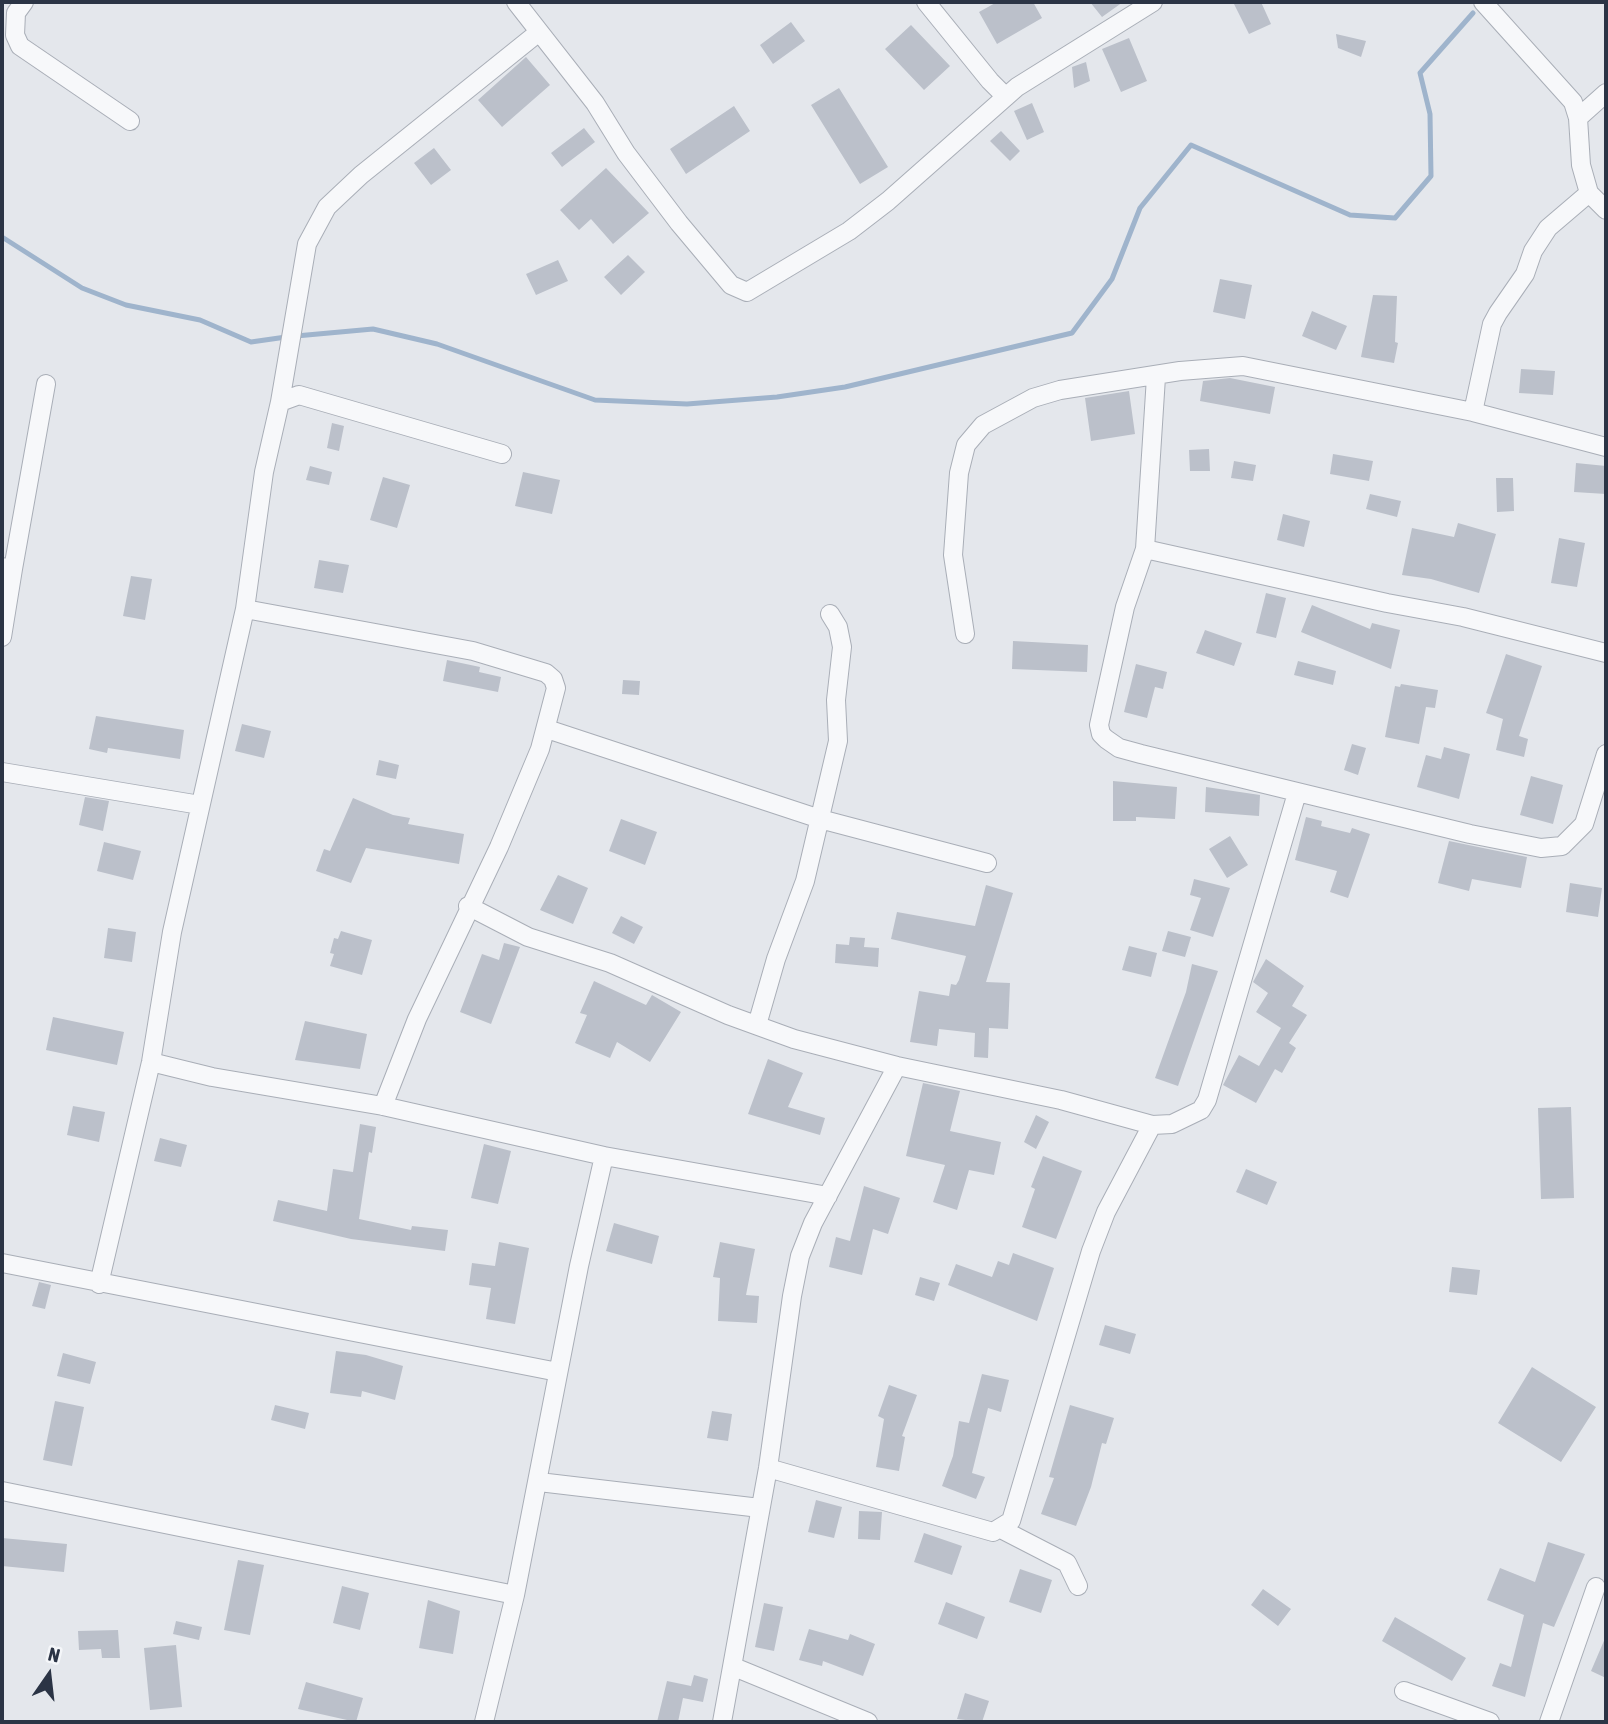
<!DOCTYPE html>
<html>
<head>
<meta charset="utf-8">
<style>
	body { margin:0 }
	#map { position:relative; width:1608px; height:1724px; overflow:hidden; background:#e4e7ec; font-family:"Asap Condensed",sans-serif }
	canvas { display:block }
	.frame { position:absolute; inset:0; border:4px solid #2b3445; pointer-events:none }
	.north { position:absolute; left:14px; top:1640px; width:70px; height:70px; -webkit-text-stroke:5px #f4f6f9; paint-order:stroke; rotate:14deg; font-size:19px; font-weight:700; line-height:28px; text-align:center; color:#2b3445 }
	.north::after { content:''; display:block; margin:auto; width:24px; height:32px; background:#2b3445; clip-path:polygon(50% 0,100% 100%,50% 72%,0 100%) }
</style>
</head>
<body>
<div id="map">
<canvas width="1608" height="1724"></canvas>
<div class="frame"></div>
<div class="north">N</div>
</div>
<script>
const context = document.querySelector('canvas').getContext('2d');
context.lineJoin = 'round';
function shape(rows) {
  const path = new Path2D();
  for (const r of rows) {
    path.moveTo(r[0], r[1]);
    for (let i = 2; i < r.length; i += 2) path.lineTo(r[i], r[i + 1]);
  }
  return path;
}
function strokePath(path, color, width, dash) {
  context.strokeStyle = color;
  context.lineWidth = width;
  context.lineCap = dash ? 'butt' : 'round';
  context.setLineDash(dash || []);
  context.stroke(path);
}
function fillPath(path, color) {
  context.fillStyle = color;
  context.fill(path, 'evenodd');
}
strokePath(shape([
	[2,237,82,288,126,305,200,320,251,342,286,337],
	[296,336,373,329,437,344,595,400,687,404,777,397,845,387,1072,333,1112,279,1140,208,1191,145,1350,215,1395,218,1431,176,1430,114,1420,73,1473,13]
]), '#9fb4cc', 5);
fillPath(shape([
	[997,2,1033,2,1042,18,997,44,979,12],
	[1090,2,1123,2,1102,17],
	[1233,2,1261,2,1271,24,1249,34],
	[791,22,805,41,773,64,760,45],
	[911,25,950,66,924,90,885,49],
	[1336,34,1366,41,1361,57,1338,48],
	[1129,38,1147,81,1121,92,1102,49],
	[526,57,550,85,502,127,478,100],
	[1086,62,1090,81,1074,88,1072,67],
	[839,88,888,167,860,184,811,105],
	[1032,103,1044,132,1027,140,1014,111],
	[734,106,750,131,686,174,670,149],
	[584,128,595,142,562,167,551,153],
	[1001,131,1020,151,1010,161,990,141],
	[434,148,451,170,431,185,414,163],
	[606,168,649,213,613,244,591,219,579,230,560,210],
	[628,255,645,272,621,295,604,277],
	[558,260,568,281,536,295,526,274],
	[1220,279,1252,285,1245,319,1213,312],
	[1373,295,1397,296,1395,342,1398,343,1394,363,1361,357],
	[1312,311,1347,326,1336,350,1302,336],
	[1521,369,1555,371,1553,395,1519,393],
	[1230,378,1275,387,1270,414,1200,401,1203,381],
	[1129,391,1135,434,1091,441,1085,398],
	[332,423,344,426,339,451,327,448],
	[1209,449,1210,471,1190,471,1189,450],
	[1333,454,1373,461,1369,481,1330,474],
	[1234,461,1256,465,1253,481,1231,478],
	[1576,463,1606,466,1606,494,1574,492],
	[310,466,332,472,329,485,306,480],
	[523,472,560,480,552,514,515,506],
	[383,477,410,485,397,528,370,520],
	[1496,478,1513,478,1514,511,1497,512],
	[1370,494,1401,501,1397,517,1366,509],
	[1283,514,1310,521,1304,547,1277,540],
	[1458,523,1496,534,1479,593,1431,579,1402,575,1412,528,1454,537],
	[1559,538,1585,543,1577,587,1551,583],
	[319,560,349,565,343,593,314,588],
	[131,576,152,579,145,620,123,616],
	[1266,593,1286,598,1276,638,1256,633],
	[1312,605,1370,629,1372,623,1400,630,1391,669,1301,632],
	[1205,630,1242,643,1234,666,1196,653],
	[1013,641,1088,645,1087,672,1012,669],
	[1506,654,1542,666,1519,736,1528,739,1524,757,1496,750,1503,719,1486,713],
	[447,660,480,667,479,672,501,677,498,692,443,681],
	[1298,661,1336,671,1333,685,1294,675],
	[1136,664,1167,672,1163,689,1155,687,1147,718,1124,712],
	[623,680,640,681,639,695,622,694],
	[1401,684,1438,690,1435,708,1426,707,1419,744,1385,737,1395,686,1400,687],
	[96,716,184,730,180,759,108,748,107,753,89,749],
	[242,724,271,731,264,758,235,751],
	[1352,744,1366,748,1358,775,1344,770],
	[1444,747,1470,754,1459,799,1417,787,1426,755,1441,759],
	[379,760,399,765,396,779,376,775],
	[1531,776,1563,785,1553,824,1520,815],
	[1113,781,1177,787,1175,819,1136,817,1136,821,1113,821],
	[1206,787,1260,795,1259,816,1205,812],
	[85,797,109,801,103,831,79,825],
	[353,798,393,815,410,818,408,824,464,834,459,864,366,848,351,883,316,871,324,849,330,851],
	[1306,817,1322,821,1321,826,1350,833,1352,828,1370,834,1348,898,1330,892,1337,871,1295,860],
	[621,819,657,832,645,865,609,851],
	[1230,836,1248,865,1227,878,1209,849],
	[1449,841,1527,857,1521,888,1472,879,1469,891,1438,883],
	[104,842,141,851,133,880,97,871],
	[558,875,588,888,573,924,540,910],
	[1194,879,1230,888,1213,937,1190,930,1201,898,1190,895],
	[1570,883,1602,888,1598,917,1566,912],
	[986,885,1013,893,986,982,1010,983,1008,1029,989,1028,988,1058,974,1057,975,1033,939,1029,937,1046,910,1042,919,991,949,996,951,984,956,985,959,980,966,956,891,939,897,912,975,926],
	[621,916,643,927,634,944,612,933],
	[108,928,136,932,132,962,104,958],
	[341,931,372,940,362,975,330,966,334,954,330,953,334,938,338,939],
	[1168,931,1191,937,1185,957,1162,951],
	[850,937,865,938,864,947,879,948,878,967,835,963,836,944,849,945],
	[504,943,520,947,491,1024,460,1012,482,954,499,960],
	[1129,946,1157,953,1151,977,1122,970],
	[1266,959,1304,986,1292,1006,1307,1015,1289,1043,1296,1048,1282,1073,1275,1069,1256,1103,1223,1085,1239,1055,1259,1066,1281,1028,1256,1012,1268,993,1253,982],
	[1192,964,1218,971,1178,1086,1155,1078,1186,992],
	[594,981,646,1005,652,995,681,1012,650,1062,617,1042,610,1058,575,1043,587,1015,580,1013],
	[53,1017,124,1032,117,1065,46,1050],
	[305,1021,367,1034,360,1069,295,1060],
	[768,1059,803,1073,788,1107,825,1118,820,1135,748,1114],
	[923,1083,960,1091,950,1131,1001,1142,994,1175,969,1170,957,1210,933,1202,945,1165,906,1156],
	[73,1106,105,1112,99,1142,67,1135],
	[1571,1107,1574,1198,1541,1199,1538,1108],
	[1036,1115,1049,1122,1036,1149,1024,1142],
	[360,1124,376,1127,372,1153,369,1152,359,1219,411,1230,412,1226,448,1230,445,1251,351,1239,273,1221,278,1200,327,1211,333,1169,353,1172],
	[160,1138,187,1145,181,1167,154,1161],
	[484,1144,511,1151,498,1204,471,1198],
	[1043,1156,1082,1171,1056,1239,1022,1227,1035,1189,1031,1187],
	[1246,1169,1277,1182,1267,1205,1236,1192],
	[864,1186,900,1198,888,1234,873,1229,862,1275,829,1267,836,1237,850,1241],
	[614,1223,659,1236,652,1264,606,1251],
	[499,1242,529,1248,515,1324,486,1319,491,1288,469,1285,472,1263,495,1266],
	[720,1242,755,1249,746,1295,759,1296,757,1323,718,1321,720,1278,713,1277],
	[1013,1253,1054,1268,1037,1321,948,1285,956,1264,992,1277,998,1261,1009,1265],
	[1452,1267,1480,1270,1477,1295,1449,1292],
	[920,1277,940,1283,934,1301,915,1295],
	[39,1282,51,1285,45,1309,32,1306],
	[1105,1325,1136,1334,1130,1354,1099,1345],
	[336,1351,366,1355,403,1366,395,1400,362,1391,361,1397,330,1393],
	[63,1353,96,1362,90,1384,57,1376],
	[1532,1367,1596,1407,1561,1462,1498,1423],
	[982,1374,1009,1380,1001,1412,988,1408,972,1473,985,1477,976,1499,942,1486,953,1456,959,1421,969,1423],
	[889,1385,917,1395,902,1436,905,1437,899,1471,876,1467,884,1419,878,1416],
	[55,1401,84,1407,72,1466,43,1460],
	[275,1405,309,1413,305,1429,271,1420],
	[1070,1405,1114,1418,1106,1444,1102,1443,1091,1487,1076,1526,1041,1514,1054,1478,1049,1477],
	[712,1411,732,1414,728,1441,707,1438],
	[816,1500,842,1507,834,1538,808,1532],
	[859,1511,882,1512,880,1540,858,1539],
	[924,1533,962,1546,952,1575,914,1562],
	[2,1538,67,1544,64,1572,2,1566],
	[1548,1542,1585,1554,1554,1627,1543,1623,1525,1697,1492,1686,1500,1663,1511,1667,1524,1615,1487,1600,1500,1568,1535,1582],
	[238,1560,264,1565,250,1635,224,1630],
	[1020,1569,1052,1580,1041,1613,1009,1602],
	[342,1586,369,1593,360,1630,333,1623],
	[1263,1589,1291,1609,1278,1626,1251,1605],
	[428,1600,460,1611,453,1654,419,1648],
	[946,1602,985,1617,977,1639,938,1624],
	[764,1603,783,1607,774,1651,755,1647],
	[1395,1617,1466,1658,1452,1681,1382,1641],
	[176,1621,202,1627,199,1640,173,1634],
	[809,1629,848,1640,850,1634,875,1644,863,1676,823,1661,822,1666,799,1660],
	[118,1630,120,1658,102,1658,101,1649,79,1650,78,1631],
	[1606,1636,1606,1678,1591,1671],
	[176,1645,182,1707,150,1710,144,1648],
	[694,1675,708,1679,703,1702,683,1698,678,1722,657,1722,667,1681,691,1686],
	[306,1682,363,1698,356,1722,298,1709],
	[965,1693,989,1701,982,1722,957,1719]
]), '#bbc0ca');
const minor = shape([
	[24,2,16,13,15,35,20,46,130,121],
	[516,2,595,103,626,153,679,223,731,285,747,292,849,231,888,201,1017,87,1153,2],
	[926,2,990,81,1006,97],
	[1483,2,1573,102,1578,118,1581,165,1589,193,1606,210],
	[1578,118,1606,93],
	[1156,377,1145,549,1125,607,1099,725,1101,734,1106,739,1119,748,1141,754,1470,834,1541,848,1562,846,1584,824,1606,754],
	[280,402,307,244,327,207,361,175,539,32],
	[1473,412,1492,324,1498,313,1525,274,1533,251,1548,228,1589,193],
	[1145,549,1387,603,1463,617,1606,653],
	[2,567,13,569,2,637],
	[13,569,46,384],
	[245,609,473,651,546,673,553,679,556,688,540,749,499,847,417,1019,383,1106],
	[965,634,953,555,959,473,966,445,983,425,1033,398,1060,390,1180,371,1243,366,1473,412,1606,447],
	[547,729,820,819,987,863],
	[2,772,200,805],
	[468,906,528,937,610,963,728,1015,794,1039,897,1066,1061,1100,1152,1125,1172,1124,1201,1110,1207,1100,1297,793],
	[757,1025,776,959,805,881,838,741,836,700,842,647,838,627,830,614],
	[151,1062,212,1077,383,1106,604,1156,828,1196],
	[2,1263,558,1372],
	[99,1284,151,1062,172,932,245,609,264,472,280,402,299,395,502,454],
	[768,1468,993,1532,1011,1521,1091,1251,1106,1212,1152,1125],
	[539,1482,760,1508],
	[2,1491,515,1595],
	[1001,1529,1067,1563,1078,1586],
	[734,1667,868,1722],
	[1404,1691,1490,1722],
	[484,1722,515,1595,579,1266,604,1156],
	[722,1722,768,1468,792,1296,800,1256,813,1223,897,1066],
	[1549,1722,1596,1587]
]);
strokePath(minor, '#a9aeb7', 20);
strokePath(minor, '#f7f8fa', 18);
</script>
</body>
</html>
